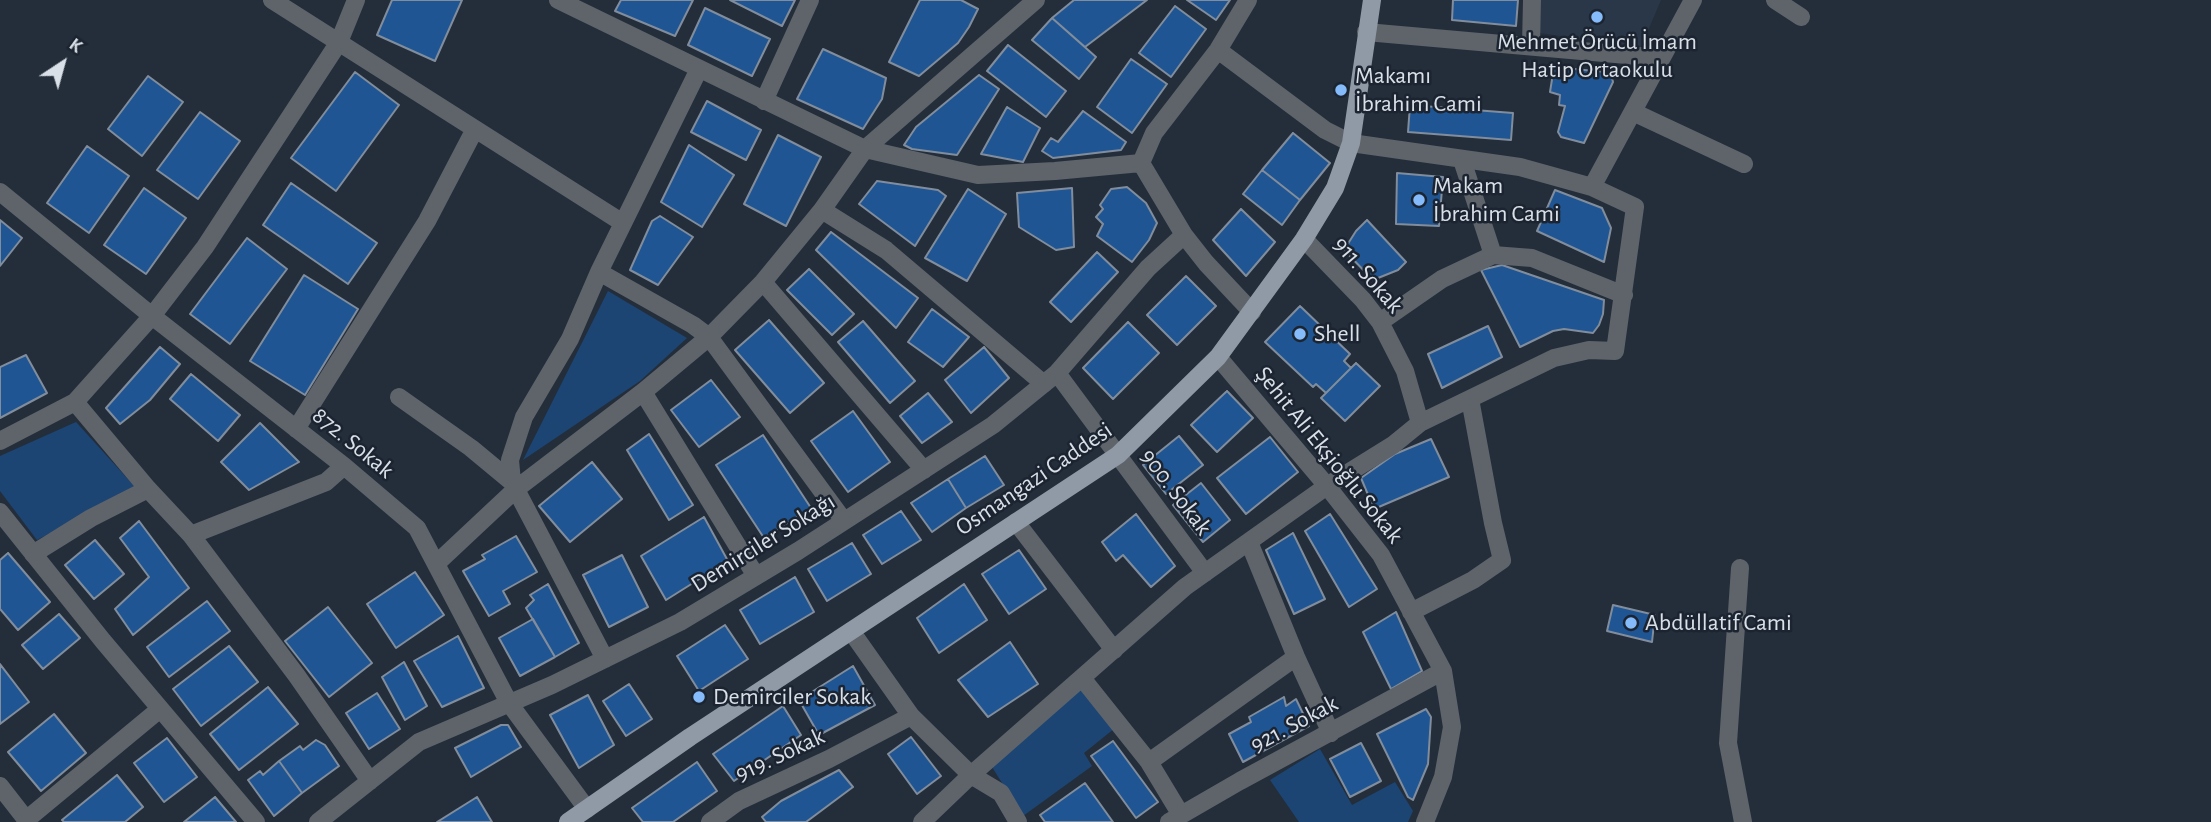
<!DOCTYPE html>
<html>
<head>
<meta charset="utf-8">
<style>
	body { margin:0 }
	#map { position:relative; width:2211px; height:822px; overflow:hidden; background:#242e3a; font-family:"Alegreya Sans",sans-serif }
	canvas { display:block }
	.north { position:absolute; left:28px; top:28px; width:70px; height:70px; -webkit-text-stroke:5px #1b2430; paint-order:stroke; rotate:36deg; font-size:19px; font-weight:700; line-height:28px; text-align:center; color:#dae0e8 }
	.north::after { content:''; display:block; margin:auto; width:24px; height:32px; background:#dae0e8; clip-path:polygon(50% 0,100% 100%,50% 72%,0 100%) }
</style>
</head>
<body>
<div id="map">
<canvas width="2211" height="822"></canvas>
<div class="north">K</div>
</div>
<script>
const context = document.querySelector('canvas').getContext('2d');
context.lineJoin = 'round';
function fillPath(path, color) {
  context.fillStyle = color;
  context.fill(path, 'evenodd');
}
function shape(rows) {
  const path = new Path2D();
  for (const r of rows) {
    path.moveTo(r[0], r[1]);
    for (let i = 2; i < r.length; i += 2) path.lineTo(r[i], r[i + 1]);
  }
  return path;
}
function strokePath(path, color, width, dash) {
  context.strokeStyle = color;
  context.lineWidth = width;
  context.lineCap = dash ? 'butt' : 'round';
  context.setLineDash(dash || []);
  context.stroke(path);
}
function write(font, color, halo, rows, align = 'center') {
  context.font = font + ' "Alegreya Sans",sans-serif';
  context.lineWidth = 5;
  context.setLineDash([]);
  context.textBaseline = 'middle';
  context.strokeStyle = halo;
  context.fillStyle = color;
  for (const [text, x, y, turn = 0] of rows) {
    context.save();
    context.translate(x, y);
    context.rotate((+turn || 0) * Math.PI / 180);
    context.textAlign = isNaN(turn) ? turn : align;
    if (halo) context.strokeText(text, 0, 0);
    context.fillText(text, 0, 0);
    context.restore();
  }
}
fillPath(shape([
	[1540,0,1661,0,1641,47,1539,33]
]), '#2a3748');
fillPath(shape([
	[608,291,687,338,640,381,523,460],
	[76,422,136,488,37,540,0,491,0,456],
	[1081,686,1115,728,1084,753,1092,766,1023,816,992,767],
	[1320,749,1352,805,1395,782,1413,811,1408,822,1299,822,1270,780]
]), '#1c4574');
const building = shape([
	[392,0,462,0,435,61,377,35,392,0],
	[621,0,693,0,675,36,615,11,621,0],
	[730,0,795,0,782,26,730,0],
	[920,0,961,0,978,9,969,27,958,43,919,76,889,62,920,0],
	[1074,0,1147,0,1085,47,1052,18,1074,0],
	[1187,0,1230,0,1216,20,1187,0],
	[1453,0,1518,0,1516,26,1452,20,1453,0],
	[1175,6,1206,29,1171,77,1139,53,1175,6],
	[705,8,770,39,752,76,688,45,705,8],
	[1052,18,1096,57,1079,79,1032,40,1052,18],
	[1008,45,1066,91,1046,117,987,71,1008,45],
	[823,49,886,78,882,99,863,129,797,99,823,49],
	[1131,59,1167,84,1132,133,1097,107,1131,59],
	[1554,67,1605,72,1612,78,1613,82,1584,143,1561,137,1558,132,1565,106,1559,105,1560,95,1550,92,1554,67],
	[355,72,399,105,336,191,291,158,355,72],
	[979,75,999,89,957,155,912,149,904,145,916,127,979,75],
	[148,76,183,102,142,156,108,129,148,76],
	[707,101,761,130,746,160,691,132,707,101],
	[1410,105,1513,113,1511,140,1408,132,1410,105],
	[1007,107,1040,128,1023,162,981,154,1007,107],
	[1083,111,1126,142,1121,150,1053,158,1042,151,1051,138,1058,142,1083,111],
	[200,112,240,141,198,199,157,170,200,112],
	[1293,133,1330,163,1300,200,1262,170,1293,133],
	[778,135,821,157,786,226,744,204,778,135],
	[689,145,734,175,702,227,661,202,689,145],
	[87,146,129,176,89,233,47,203,87,146],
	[1262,170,1300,200,1282,225,1243,194,1262,170],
	[1397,173,1443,177,1439,226,1396,224,1397,173],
	[877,181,938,190,946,196,915,246,859,204,877,181],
	[291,183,377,243,348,284,263,225,291,183],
	[1127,187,1146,203,1157,223,1149,240,1132,262,1097,236,1103,224,1096,217,1103,209,1100,205,1111,189,1127,187],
	[144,188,186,218,146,274,104,245,144,188],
	[1072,188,1074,247,1056,250,1019,227,1017,193,1072,188],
	[968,189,1006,214,967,281,925,258,968,189],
	[1555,190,1602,208,1611,228,1604,262,1537,231,1555,190],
	[1241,209,1275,242,1246,276,1213,240,1241,209],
	[660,216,693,237,658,285,630,270,652,221,660,216],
	[0,220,22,238,0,266,0,220],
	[1367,220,1406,262,1398,270,1373,280,1344,250,1356,231,1367,220],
	[831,232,918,298,896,328,816,250,831,232],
	[247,238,287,269,230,344,190,314,247,238],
	[1097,252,1118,272,1071,322,1050,302,1097,252],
	[1502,265,1604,300,1603,314,1599,325,1593,333,1564,329,1553,331,1520,347,1481,270,1502,265],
	[809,269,854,314,832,335,787,290,809,269],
	[304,275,358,309,305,395,250,361,304,275],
	[1186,276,1216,306,1177,345,1147,315,1186,276],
	[1300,306,1350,354,1344,361,1351,368,1326,393,1316,384,1313,387,1265,342,1300,306],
	[932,309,969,337,943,367,908,342,932,309],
	[769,320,824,383,790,413,735,350,769,320],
	[863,321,915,381,890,403,838,342,863,321],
	[1128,322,1159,353,1113,399,1083,368,1128,322],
	[1488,326,1502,357,1442,388,1428,354,1488,326],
	[160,347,180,364,150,400,120,424,106,408,160,347],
	[984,347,1009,378,971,413,945,380,984,347],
	[26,355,47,393,0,418,0,367,26,355],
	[1356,363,1380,386,1345,421,1321,398,1356,363],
	[191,374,240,415,218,441,170,399,191,374],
	[711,380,740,417,699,447,671,410,711,380],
	[1227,391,1253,418,1217,452,1191,425,1227,391],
	[928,393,952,422,922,443,900,416,928,393],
	[853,411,890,462,848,492,811,441,853,411],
	[260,423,299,462,249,490,221,462,260,423],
	[649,434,693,505,669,520,627,450,649,434],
	[763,435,811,508,764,538,716,465,763,435],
	[1179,436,1203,465,1166,494,1143,465,1179,436],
	[1270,437,1298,472,1246,514,1217,478,1270,437],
	[1431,439,1449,477,1374,509,1361,478,1395,454,1431,439],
	[985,456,1004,485,966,508,948,479,985,456],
	[592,462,622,499,570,542,539,506,592,462],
	[948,479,966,508,932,532,911,503,948,479],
	[1201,483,1230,520,1203,542,1173,505,1201,483],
	[901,511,921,540,882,564,863,535,901,511],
	[1136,514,1175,566,1151,587,1123,555,1116,561,1102,542,1136,514],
	[1330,514,1377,589,1349,607,1305,531,1330,514],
	[704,517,728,561,666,600,641,556,704,517],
	[139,521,189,588,133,635,115,609,149,577,120,538,139,521],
	[1293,533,1325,599,1294,614,1266,550,1293,533],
	[516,536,537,572,503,591,510,604,489,616,463,571,485,559,482,555,516,536],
	[95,540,124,574,94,599,65,565,95,540],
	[852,543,871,574,827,601,808,569,852,543],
	[1019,550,1046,589,1009,614,982,574,1019,550],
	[8,553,50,602,18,630,0,609,0,560,8,553],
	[622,555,648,607,609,627,583,575,622,555],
	[415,572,444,615,396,648,367,604,415,572],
	[795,577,814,612,760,644,740,610,795,577],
	[548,584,579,643,555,657,526,608,534,600,530,595,548,584],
	[964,584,987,620,939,653,917,618,964,584],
	[207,601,230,631,169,677,147,647,207,601],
	[1613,605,1655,615,1652,642,1607,631,1613,605],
	[328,607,372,663,329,697,285,641,328,607],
	[1396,612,1422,671,1391,689,1363,632,1396,612],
	[59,614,80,638,43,669,22,645,59,614],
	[533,619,555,657,520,676,499,638,533,619],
	[725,625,748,659,699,691,677,656,725,625],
	[458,636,484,688,442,707,414,661,458,636],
	[1010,642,1038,684,988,717,958,680,1010,642],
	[229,646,258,682,201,726,173,689,229,646],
	[404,662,427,706,405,720,382,677,404,662],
	[0,664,29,702,0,724,0,664],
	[853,666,875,705,819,735,799,700,853,666],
	[629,684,652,719,626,736,603,701,629,684],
	[268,687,298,724,239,770,210,734,268,687],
	[377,693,400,729,369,749,346,713,377,693],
	[588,695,614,745,579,768,550,715,588,695],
	[1284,697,1286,706,1296,699,1309,726,1243,762,1229,734,1251,722,1249,717,1284,697],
	[783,706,801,735,734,781,713,754,783,706],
	[1426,709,1431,717,1428,764,1413,800,1408,797,1377,734,1426,709],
	[54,714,86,753,41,791,8,752,54,714],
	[501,725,508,725,521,747,471,777,455,748,501,725],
	[911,737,941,776,917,794,888,754,911,737],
	[167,738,197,777,164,802,134,763,167,738],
	[316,740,325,745,339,766,302,793,279,761,300,746,303,750,316,740],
	[1113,741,1158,802,1136,818,1091,756,1113,741],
	[1361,743,1381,781,1350,797,1330,759,1361,743],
	[279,761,302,793,274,816,248,780,260,771,263,775,279,761],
	[697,762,717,791,673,822,643,822,632,808,697,762],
	[839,770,853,787,806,822,766,822,762,817,781,801,839,770],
	[117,775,143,807,125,822,64,822,62,820,117,775],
	[1085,783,1113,822,1045,822,1040,815,1085,783],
	[215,797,236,822,184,822,215,797],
	[477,797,492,822,437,822,477,797]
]);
fillPath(building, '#1f5592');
strokePath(building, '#818d9c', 2);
strokePath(shape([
	[272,0,623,223],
	[558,0,865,149,978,175,1055,171,1141,163],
	[1248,0,1218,50,1154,133,1141,163,1184,235,1206,263,1252,312],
	[1775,0,1801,17],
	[1366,32,1661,58],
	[1531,46,1532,0],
	[764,101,810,0],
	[1633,112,1744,164],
	[1462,160,1493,255],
	[1592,187,1693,0],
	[0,192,152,316,344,466,417,528,509,703,587,809],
	[822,210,886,250,1044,384],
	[1304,239,1363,300,1380,322,1405,371,1420,423],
	[599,272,693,325,709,337,844,521],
	[763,282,924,470],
	[1380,322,1442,279,1493,255,1532,258,1624,295],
	[1218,357,1327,486,1381,555,1443,671,1452,727,1443,777,1425,822],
	[1057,373,1205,573],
	[643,392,756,576],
	[399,397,471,448,512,482,605,659],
	[75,402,148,489,191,535,297,676,370,781],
	[296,429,427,221,475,129],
	[0,441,75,402,152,316,205,247,339,42,356,0],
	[512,482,510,460,524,417,570,339,599,272,699,69],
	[0,512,103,641,256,822],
	[1016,522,1114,650],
	[191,535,326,482,344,466],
	[1249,542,1296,657,1331,733],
	[33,554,91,518,148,489],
	[436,564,516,489,643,392,709,337,763,282,822,210,865,149,1036,0],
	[1740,568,1728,743,1743,822],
	[1411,612,1473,580,1502,560,1493,523,1470,399],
	[851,631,911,716,971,775,1001,793,1018,822],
	[1082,678,1149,762,1181,815],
	[1149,762,1296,657],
	[0,786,28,822],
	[26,820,160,709],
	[318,822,419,742,552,685,680,622,798,551,993,425,1057,373,1148,268,1184,235],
	[710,822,739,801,829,759,911,716],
	[922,822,971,775,1185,587,1327,486,1393,445,1420,423,1554,358,1589,350,1615,351,1635,207,1592,187,1520,167,1351,143,1325,130,1218,50],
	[1169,822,1240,781,1443,671]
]), '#5f646a', 18);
strokePath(shape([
	[568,822,690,737,1118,455,1218,357,1304,239,1335,188,1351,143,1372,0]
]), '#909aa7', 18);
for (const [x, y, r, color] of [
	[1597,17,7,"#86bbfb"],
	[1341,90,7,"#86bbfb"],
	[1419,200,7,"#86bbfb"],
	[1300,334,7,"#86bbfb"],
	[1631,623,7,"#86bbfb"],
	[699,697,7,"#86bbfb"]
]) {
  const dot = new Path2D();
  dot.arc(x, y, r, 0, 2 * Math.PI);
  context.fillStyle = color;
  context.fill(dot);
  strokePath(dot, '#1b2430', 2.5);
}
write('24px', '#dae0e8', '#1b2430', [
	["Mehmet Örücü İmam",1597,42,"center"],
	["Hatip Ortaokulu",1597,70,"center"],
	["Makamı",1355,76],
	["İbrahim Cami",1355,104],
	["Makam",1433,186],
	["İbrahim Cami",1433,214],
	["Shell",1314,334],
	["Abdüllatif Cami",1645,623],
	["Demirciler Sokak",713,697]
], 'left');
write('24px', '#dae0e8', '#1b2430', [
	["911. Sokak",1368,275,49],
	["872. Sokak",353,443,39],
	["Şehit Ali Ekşioğlu Sokak",1329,455,51],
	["Osmangazi Caddesi",1034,479,-34],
	["900. Sokak",1176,492,53],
	["Demirciler Sokağı",763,543,-32],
	["921. Sokak",1294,724,-28],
	["919. Sokak",780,755,-25]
]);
</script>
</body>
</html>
